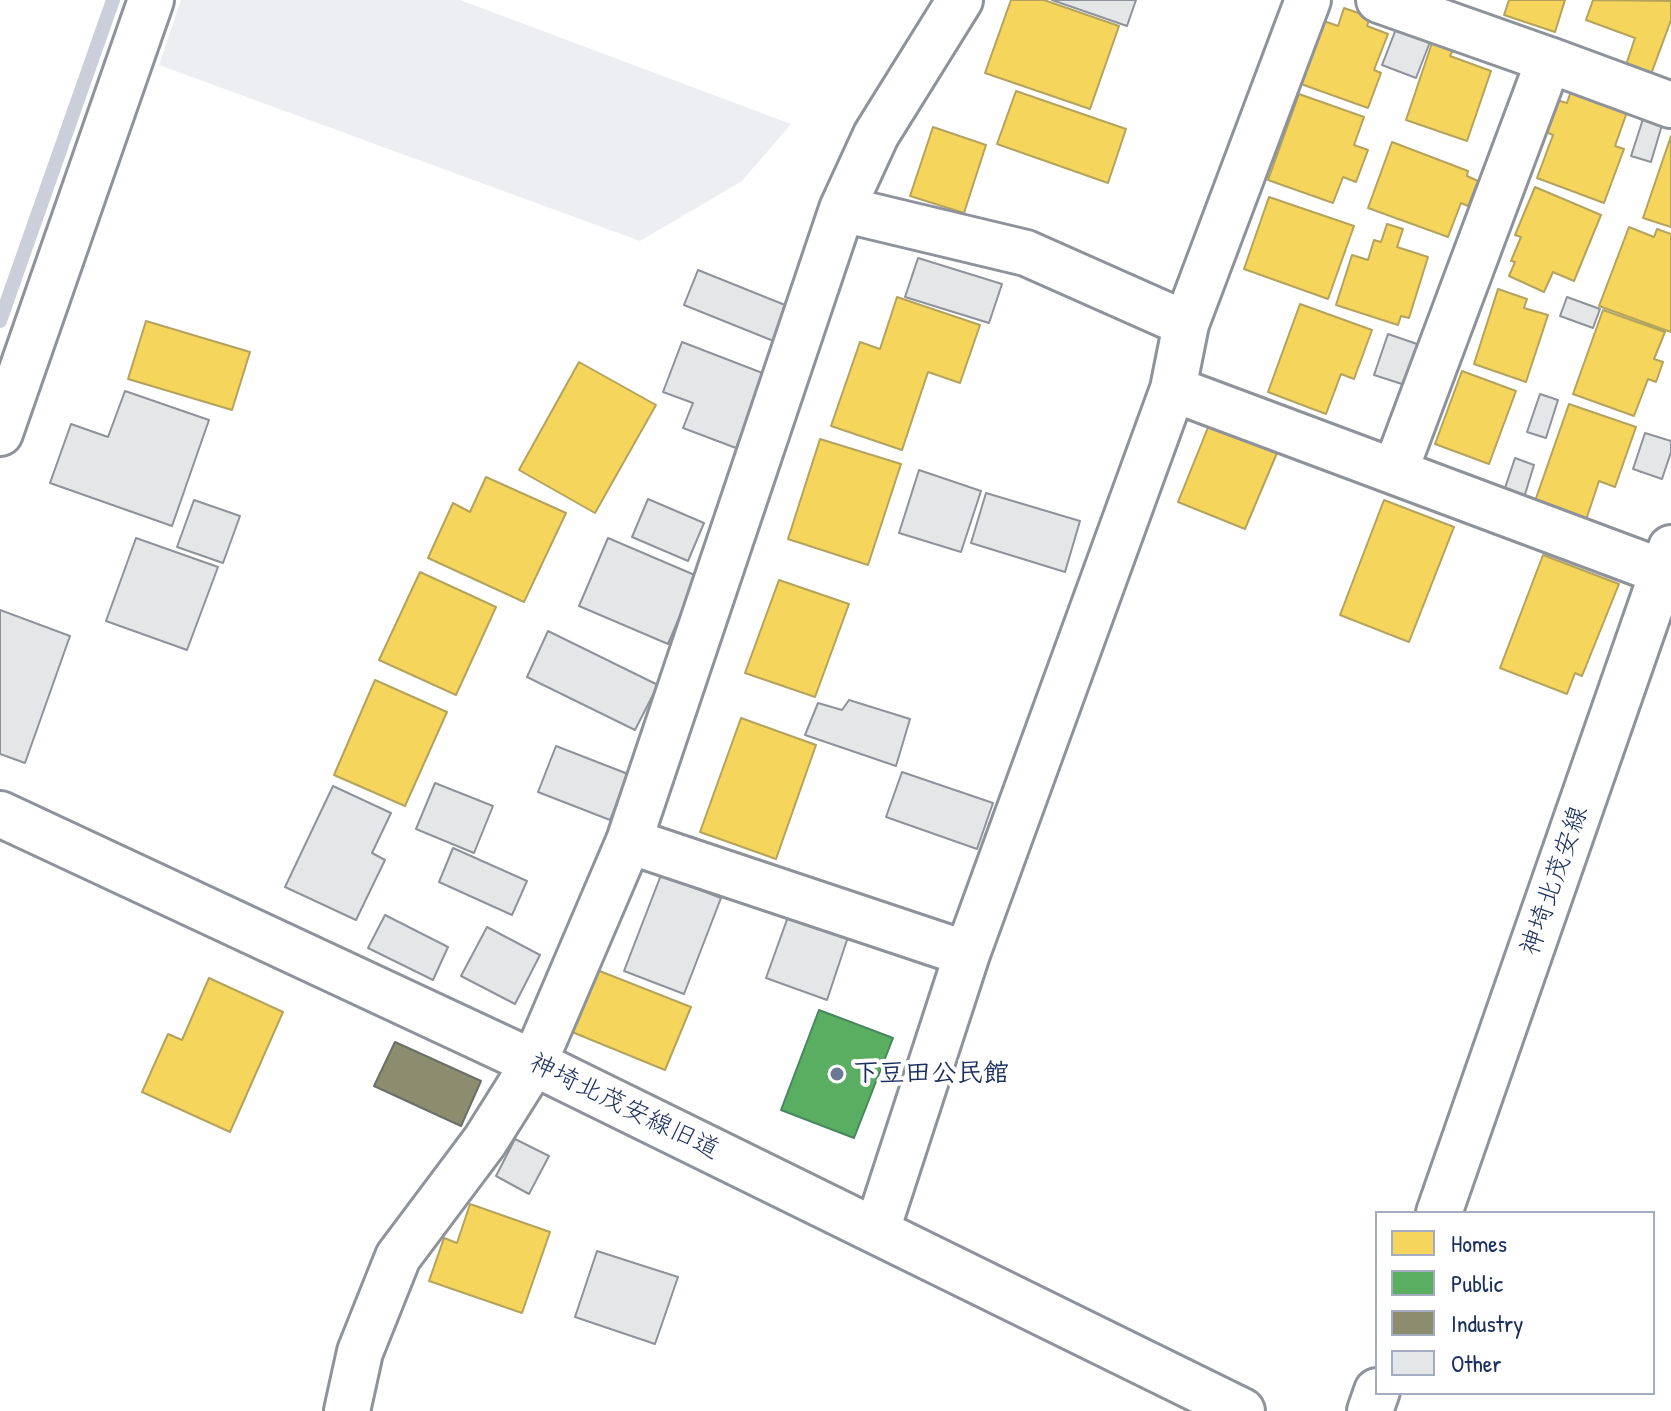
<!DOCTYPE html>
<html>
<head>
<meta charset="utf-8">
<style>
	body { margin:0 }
	#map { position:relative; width:1671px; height:1411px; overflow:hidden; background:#fff; font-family:"Patrick Hand",sans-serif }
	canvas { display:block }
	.legend { position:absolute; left:1375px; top:1211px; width:280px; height:184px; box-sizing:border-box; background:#fff; border:2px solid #a4acbf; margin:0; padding:10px 14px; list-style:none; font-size:24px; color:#1b2f5e }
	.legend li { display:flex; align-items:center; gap:16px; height:40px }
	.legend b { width:40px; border:2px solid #a4acbf }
</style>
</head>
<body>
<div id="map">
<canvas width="1671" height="1411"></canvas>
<ul class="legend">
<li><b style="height:22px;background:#f6d55c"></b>Homes</li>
<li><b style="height:22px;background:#5aae61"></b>Public</li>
<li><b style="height:22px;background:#8c8c6e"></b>Industry</li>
<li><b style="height:22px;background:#e5e6e8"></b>Other</li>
</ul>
</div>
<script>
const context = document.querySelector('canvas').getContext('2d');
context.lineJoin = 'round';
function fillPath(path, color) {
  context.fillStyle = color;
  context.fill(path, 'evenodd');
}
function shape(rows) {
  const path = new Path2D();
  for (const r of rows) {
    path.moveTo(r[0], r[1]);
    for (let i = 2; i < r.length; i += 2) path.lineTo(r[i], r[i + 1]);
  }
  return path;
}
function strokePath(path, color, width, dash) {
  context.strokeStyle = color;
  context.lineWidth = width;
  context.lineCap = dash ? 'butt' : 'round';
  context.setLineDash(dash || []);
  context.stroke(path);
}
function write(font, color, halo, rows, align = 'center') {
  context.font = font + ' "Patrick Hand","Klee One",sans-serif';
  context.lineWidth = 8;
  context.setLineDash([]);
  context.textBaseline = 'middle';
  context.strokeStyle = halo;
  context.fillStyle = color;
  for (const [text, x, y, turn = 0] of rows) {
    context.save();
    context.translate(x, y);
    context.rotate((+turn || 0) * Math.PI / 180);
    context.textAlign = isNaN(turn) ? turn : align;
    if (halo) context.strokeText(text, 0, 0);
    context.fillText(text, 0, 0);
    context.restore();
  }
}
fillPath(shape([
	[181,0,460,0,791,124,742,181,640,241,159,65]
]), '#edeef2');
const homes = shape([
	[1011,0,1044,0,1119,26,1090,109,985,73,1011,0],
	[1509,0,1565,0,1555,32,1504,15,1509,0],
	[1593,0,1671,1,1671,20,1650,77,1625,68,1635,38,1586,20,1593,0],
	[1344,8,1370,17,1367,26,1388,34,1374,70,1381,73,1368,108,1301,84,1324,21,1338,26,1344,8],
	[1433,40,1454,47,1450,56,1491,71,1467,141,1406,120,1433,40],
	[1016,91,1126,129,1108,183,997,144,1016,91],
	[1571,91,1627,112,1615,146,1624,149,1604,203,1537,178,1553,135,1542,130,1553,99,1567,103,1571,91],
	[1299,94,1364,117,1354,145,1368,150,1356,182,1343,177,1333,203,1268,180,1299,94],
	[933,127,986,145,964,213,910,196,933,127],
	[1671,136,1671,227,1643,218,1671,136],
	[1392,142,1468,171,1467,176,1478,181,1468,206,1461,203,1448,237,1368,208,1392,142],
	[1535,187,1601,215,1574,281,1553,272,1544,292,1509,276,1515,262,1511,261,1521,237,1515,235,1535,187],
	[1269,197,1354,226,1328,299,1244,269,1269,197],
	[1387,224,1403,229,1397,247,1428,257,1409,318,1401,316,1398,325,1336,305,1352,255,1368,260,1374,240,1381,242,1387,224],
	[1629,227,1654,237,1657,229,1671,234,1671,332,1599,306,1629,227],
	[1498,289,1527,299,1524,308,1548,315,1526,382,1474,364,1498,289],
	[897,297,980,325,960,383,928,372,902,450,831,426,860,342,880,349,897,297],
	[1300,304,1372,330,1354,379,1341,374,1326,414,1268,392,1300,304],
	[1603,310,1665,332,1654,359,1663,362,1656,382,1648,379,1634,416,1573,394,1603,310],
	[146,321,250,352,232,410,128,379,146,321],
	[579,362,656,405,595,513,519,470,579,362],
	[1462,371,1516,391,1489,464,1435,444,1462,371],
	[1569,404,1636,427,1615,487,1599,481,1585,523,1534,504,1569,404],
	[1209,425,1277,453,1245,529,1178,502,1209,425],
	[820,439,901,464,868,565,788,539,820,439],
	[486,477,566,513,524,602,428,558,453,503,470,512,486,477],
	[1384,500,1454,527,1409,642,1340,615,1384,500],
	[1543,555,1619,584,1582,676,1575,673,1567,694,1500,668,1543,555],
	[420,572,496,607,456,695,379,660,420,572],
	[779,580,849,604,815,697,745,673,779,580],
	[375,680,447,712,405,806,334,775,375,680],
	[741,718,816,745,776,859,700,832,741,718],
	[597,970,691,1007,665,1070,572,1032,597,970],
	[209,978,283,1012,230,1132,142,1092,168,1034,182,1040,209,978],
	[470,1204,550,1232,522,1313,429,1281,444,1238,457,1243,470,1204]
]);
fillPath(homes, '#f6d55c');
strokePath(homes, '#b4a35d', 2);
const public = shape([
	[819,1010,893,1038,854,1138,781,1110,819,1010]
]);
fillPath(public, '#5aae61');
strokePath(public, '#478860', 2);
const industry = shape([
	[395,1042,481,1081,461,1126,374,1086,395,1042]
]);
fillPath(industry, '#8c8c6e');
strokePath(industry, '#6a7069', 2);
strokePath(shape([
	[0,321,113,0]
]), '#cbcfda', 14);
const building = shape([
	[1052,0,1136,0,1127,26,1052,0],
	[1396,29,1430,42,1416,78,1382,65,1396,29],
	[1643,119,1662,125,1651,162,1631,156,1643,119],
	[918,258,1002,284,989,323,905,297,918,258],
	[698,270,790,307,776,342,684,305,698,270],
	[1567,297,1600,309,1593,328,1560,316,1567,297],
	[1388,334,1420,345,1405,385,1374,375,1388,334],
	[682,342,765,374,736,448,683,428,693,403,663,392,682,342],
	[125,391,209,420,172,526,50,483,71,424,108,437,125,391],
	[1540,394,1558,400,1546,438,1527,432,1540,394],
	[1645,433,1671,441,1671,452,1662,479,1633,469,1645,433],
	[1515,458,1534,465,1523,501,1503,494,1515,458],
	[919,470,981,491,961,552,899,533,919,470],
	[986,493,1080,521,1065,572,971,543,986,493],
	[648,499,704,523,688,561,632,537,648,499],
	[194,500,240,516,223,563,177,547,194,500],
	[136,538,218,567,187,650,106,621,136,538],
	[608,538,697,576,668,644,579,606,608,538],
	[0,610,70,636,25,763,0,754,0,610],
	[548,631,658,685,635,730,527,677,548,631],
	[849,700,910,719,896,766,805,735,818,703,842,710,849,700],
	[556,746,628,774,610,820,538,792,556,746],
	[902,772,993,803,977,849,886,817,902,772],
	[435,783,493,806,474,853,416,829,435,783],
	[333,786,391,813,372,853,385,860,356,920,285,887,333,786],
	[453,848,527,881,512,915,439,882,453,848],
	[661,875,721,898,684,994,624,971,661,875],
	[789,914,849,934,827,1000,766,978,789,914],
	[385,915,448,947,433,980,368,948,385,915],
	[487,927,540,955,515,1004,461,976,487,927],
	[515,1139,549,1156,529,1194,496,1176,515,1139],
	[597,1251,678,1277,655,1344,575,1317,597,1251]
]);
fillPath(building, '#e5e6e8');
strokePath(building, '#8e929a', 2);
const minor = shape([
	[1379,0,1549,60,1395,471],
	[1549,60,1671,105],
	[842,209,876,135,960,0],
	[1173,389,1663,572],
	[0,433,151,0],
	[0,814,534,1063,1242,1411],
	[967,954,629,841,842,209,1026,253,1186,324],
	[877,1230,967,954,1173,389,1186,324,1308,0],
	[347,1411,360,1352,398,1257,485,1141,534,1063,629,841]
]);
const major = shape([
	[1439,1213,1671,548],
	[1370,1411,1377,1391]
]);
strokePath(minor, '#8e929a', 50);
strokePath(major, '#8e929a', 50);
strokePath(minor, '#fff', 44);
strokePath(major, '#fff', 44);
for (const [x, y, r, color] of [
	[837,1074,8,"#6b7896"]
]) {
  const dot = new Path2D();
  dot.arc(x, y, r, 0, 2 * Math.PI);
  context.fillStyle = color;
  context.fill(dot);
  strokePath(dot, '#fff', 3);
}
write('26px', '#1b2f5e', '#fff', [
	["神埼北茂安線",1555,881,-71],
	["神埼北茂安線旧道",624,1107,26]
]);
write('bold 26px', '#1b2f5e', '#fff', [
	["下豆田公民館",853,1074]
], 'left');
</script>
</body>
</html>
